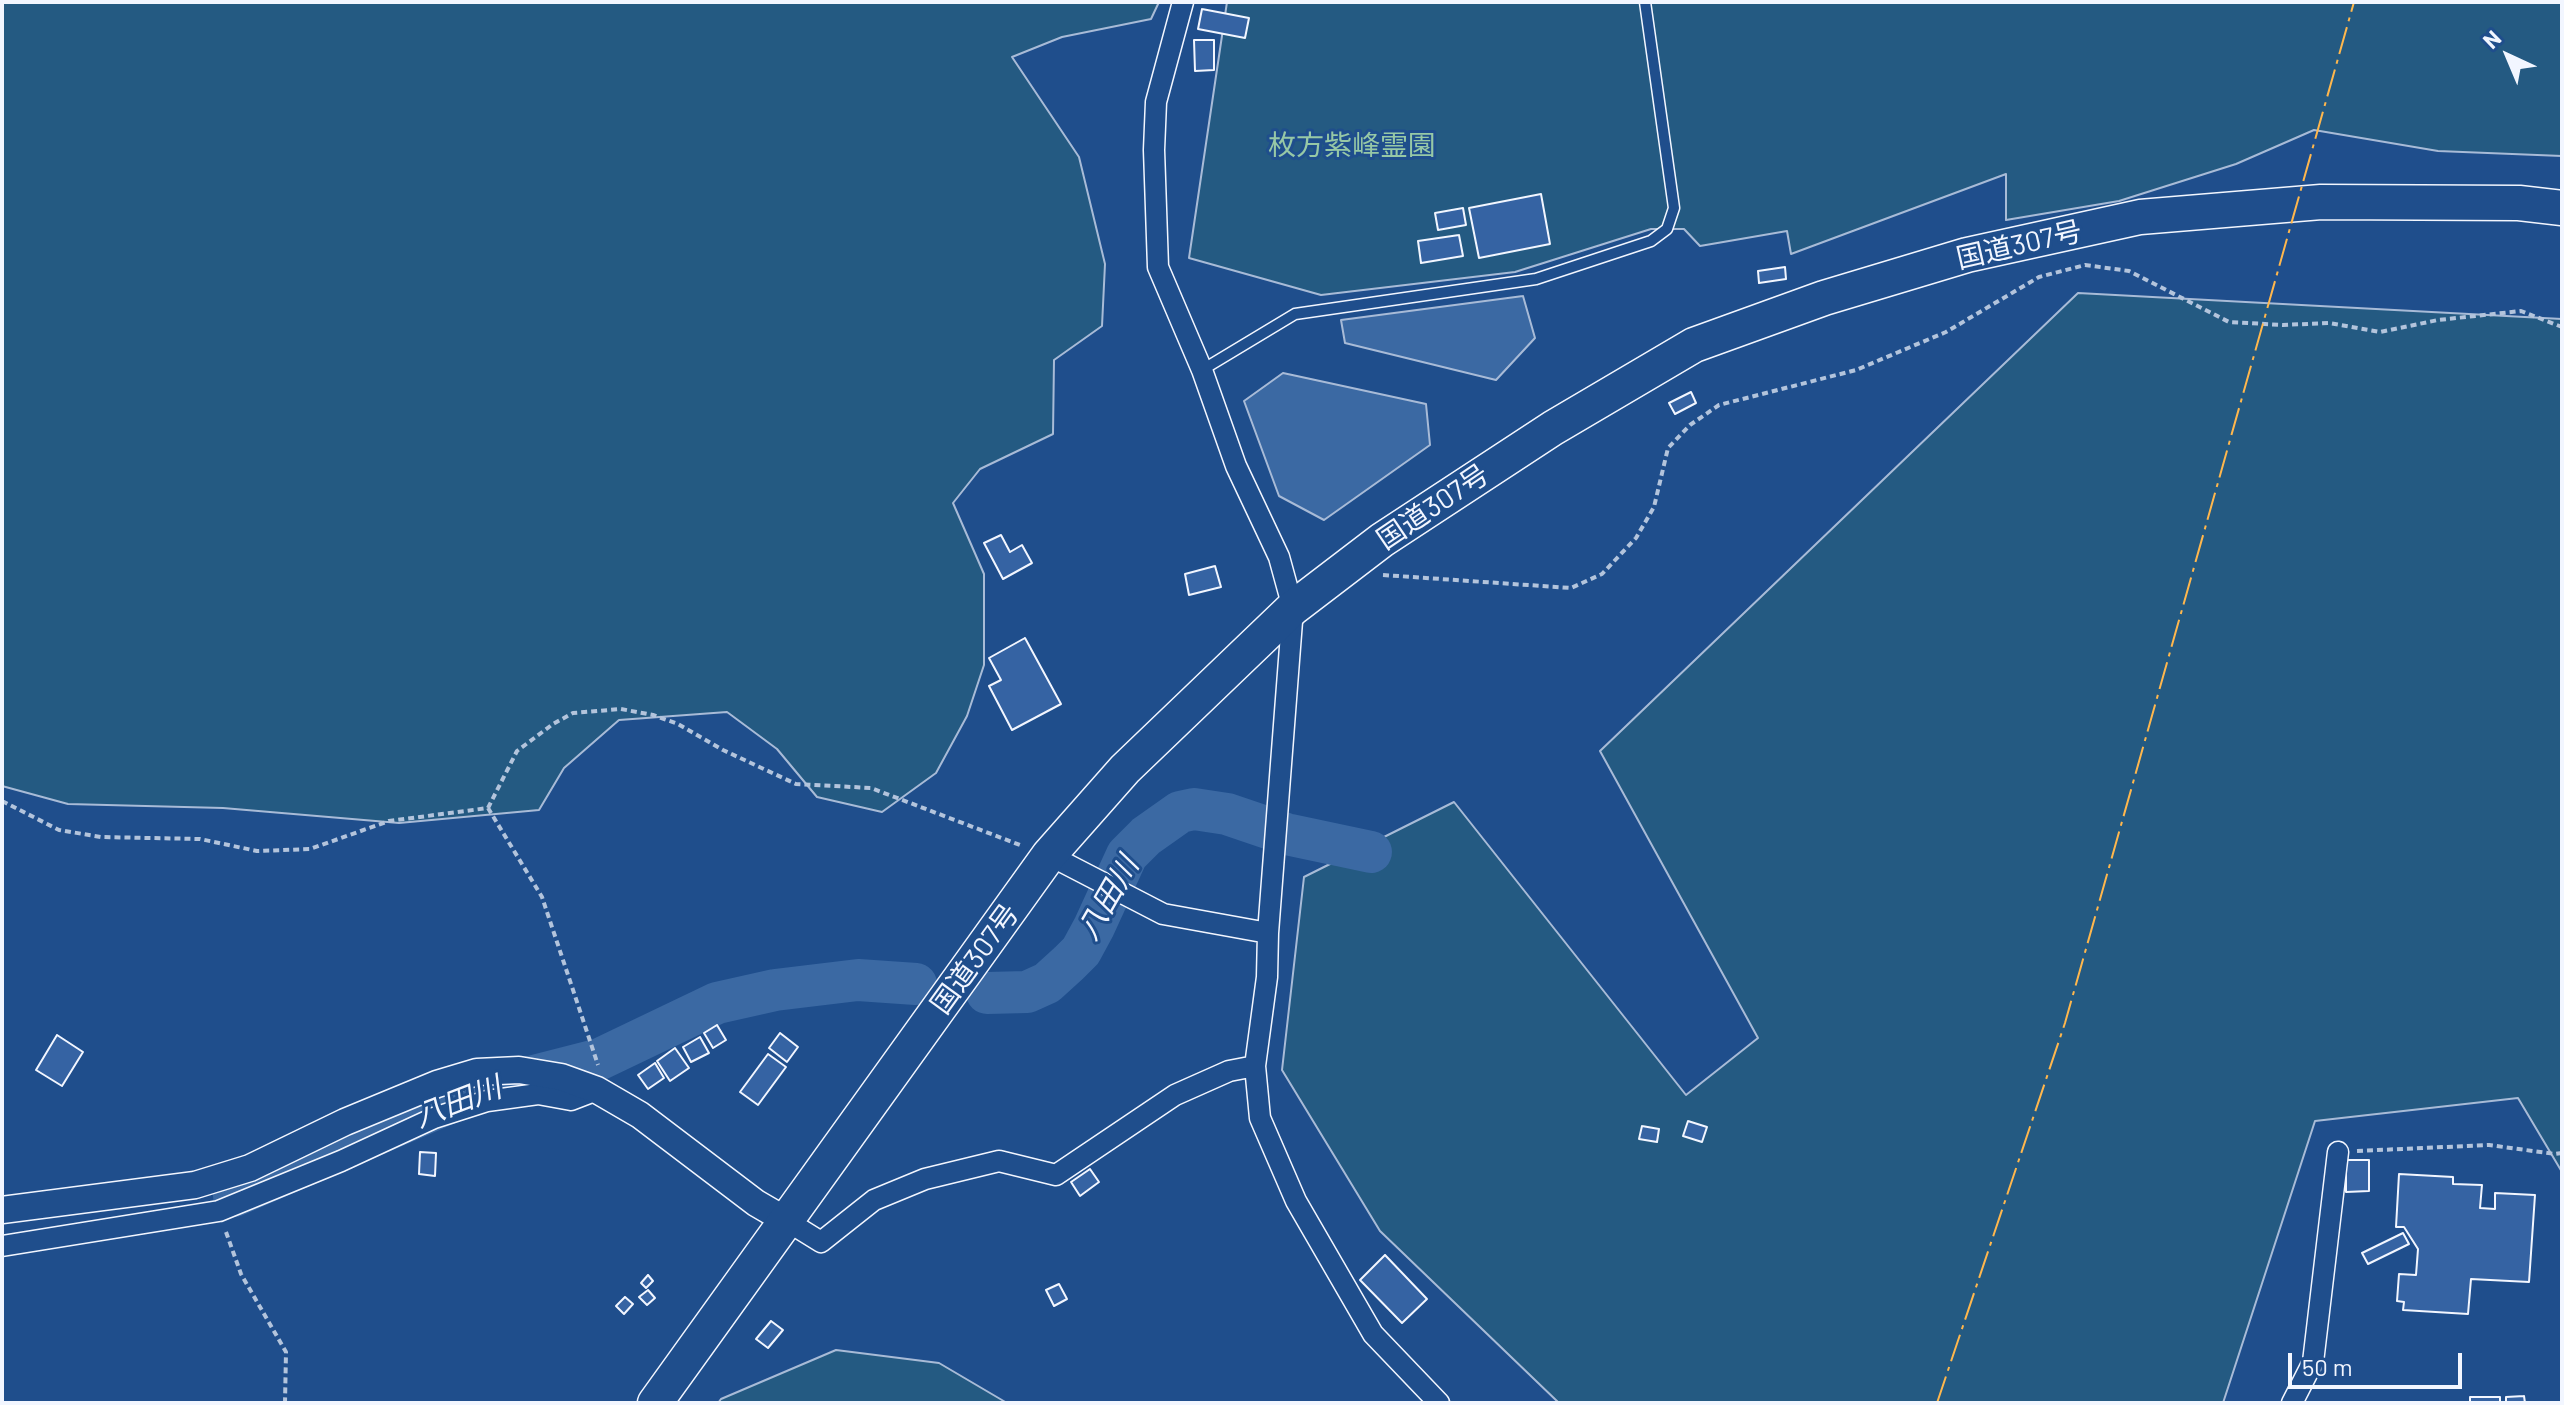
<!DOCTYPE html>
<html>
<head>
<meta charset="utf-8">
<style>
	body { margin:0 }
	#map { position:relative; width:2564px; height:1405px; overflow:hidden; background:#1f4e8c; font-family:Barlow,sans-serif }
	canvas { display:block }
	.frame { position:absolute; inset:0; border:4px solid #f2f6ff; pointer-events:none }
	.north { position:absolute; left:2468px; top:16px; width:80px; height:80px; -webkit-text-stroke:6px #1f4e8c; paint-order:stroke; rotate:316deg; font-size:22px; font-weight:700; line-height:32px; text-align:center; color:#f2f6ff }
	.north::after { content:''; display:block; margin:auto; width:28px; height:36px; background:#f2f6ff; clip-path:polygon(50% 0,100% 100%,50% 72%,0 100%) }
	.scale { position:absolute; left:2288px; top:1353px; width:174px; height:36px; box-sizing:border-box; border:4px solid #f2f6ff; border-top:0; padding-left:10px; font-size:24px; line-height:28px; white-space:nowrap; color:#f2f6ff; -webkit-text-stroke:6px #1f4e8c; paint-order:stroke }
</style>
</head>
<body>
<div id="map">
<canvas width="2564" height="1405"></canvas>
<div class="frame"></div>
<div class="north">N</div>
<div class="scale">50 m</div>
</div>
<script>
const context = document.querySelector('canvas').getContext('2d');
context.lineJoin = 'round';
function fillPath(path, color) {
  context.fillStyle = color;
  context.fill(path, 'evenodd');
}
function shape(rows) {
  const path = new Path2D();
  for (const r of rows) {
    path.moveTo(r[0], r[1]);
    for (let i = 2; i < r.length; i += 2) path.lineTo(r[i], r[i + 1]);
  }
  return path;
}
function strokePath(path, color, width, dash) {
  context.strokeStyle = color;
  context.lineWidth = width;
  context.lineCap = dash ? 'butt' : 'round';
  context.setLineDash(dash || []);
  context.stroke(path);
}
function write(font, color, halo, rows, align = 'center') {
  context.font = font + ' Barlow,"Noto Sans JP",sans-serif';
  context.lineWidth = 6;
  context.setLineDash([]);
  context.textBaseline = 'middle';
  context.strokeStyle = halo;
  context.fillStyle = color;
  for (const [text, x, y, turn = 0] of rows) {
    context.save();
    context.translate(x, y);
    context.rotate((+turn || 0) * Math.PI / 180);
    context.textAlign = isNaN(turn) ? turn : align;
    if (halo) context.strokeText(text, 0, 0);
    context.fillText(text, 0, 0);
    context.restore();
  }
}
const green = shape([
	[2,2,1159,2,1151,19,1062,37,1012,57,1079,157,1105,264,1102,326,1054,360,1053,434,980,469,953,503,984,574,984,665,967,716,936,773,882,812,817,797,777,749,727,712,619,720,564,768,539,810,399,823,223,808,68,804,2,786,2,2],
	[1227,2,2562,2,2562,156,2438,151,2314,130,2236,164,2119,201,2006,220,2006,174,1791,254,1787,231,1700,246,1684,229,1651,229,1515,272,1321,295,1189,258,1227,2],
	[2078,293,2562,319,2562,1172,2518,1098,2315,1121,2223,1403,1559,1403,1380,1231,1282,1070,1304,877,1454,802,1686,1095,1758,1038,1600,751,2078,293],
	[836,1350,939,1363,1007,1403,718,1403,721,1399,836,1350]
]);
fillPath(green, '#245a82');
strokePath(green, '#a8bbd7', 2);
const water = shape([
	[1523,296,1535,338,1496,380,1345,343,1341,320,1523,296],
	[1283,373,1426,404,1430,445,1324,520,1279,496,1244,401,1283,373]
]);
fillPath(water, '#3b69a3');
strokePath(water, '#a8bbd7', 2);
strokePath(shape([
	[987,993,1027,992,1047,983,1069,963,1081,951,1094,927,1127,855,1146,836,1180,812,1194,809,1227,814,1286,834,1371,852],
	[234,1196,479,1090,600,1059,717,1003,775,990,858,980,916,984]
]), '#3b69a3', 42);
const building = shape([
	[1202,9,1249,18,1245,38,1198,29,1202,9],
	[1194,40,1214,40,1214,70,1195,71,1194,40],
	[1541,194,1550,244,1479,258,1469,208,1541,194],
	[1463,208,1466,225,1438,230,1435,213,1463,208],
	[1459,235,1463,256,1421,263,1418,241,1459,235],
	[1785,267,1786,279,1759,283,1758,271,1785,267],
	[1691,392,1696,403,1675,414,1669,403,1691,392],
	[1001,535,1010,552,1022,545,1032,563,1003,579,984,543,1001,535],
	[1215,566,1221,587,1189,595,1185,574,1215,566],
	[1025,638,1061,704,1012,730,989,686,1001,680,989,658,1025,638],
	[717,1025,726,1040,713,1048,704,1033,717,1025],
	[780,1033,798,1047,787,1062,769,1048,780,1033],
	[57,1035,83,1052,62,1086,36,1070,57,1035],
	[700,1037,709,1053,691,1062,683,1047,700,1037],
	[675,1048,689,1068,670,1081,657,1061,675,1048],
	[768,1054,786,1067,758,1105,740,1092,768,1054],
	[655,1063,664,1078,648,1089,638,1075,655,1063],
	[1688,1121,1707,1127,1702,1142,1683,1136,1688,1121],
	[1642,1126,1659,1129,1657,1142,1639,1139,1642,1126],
	[420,1152,436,1153,435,1176,419,1174,420,1152],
	[2346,1160,2369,1160,2369,1191,2346,1192,2346,1160],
	[1090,1169,1099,1182,1080,1196,1071,1182,1090,1169],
	[2399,1174,2453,1177,2453,1184,2482,1185,2480,1208,2495,1209,2495,1193,2535,1195,2529,1282,2471,1279,2468,1314,2403,1310,2404,1302,2397,1301,2399,1274,2416,1275,2418,1249,2404,1227,2396,1227,2399,1174],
	[2403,1233,2409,1244,2368,1264,2362,1253,2403,1233],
	[1385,1255,1427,1299,1402,1323,1360,1280,1385,1255],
	[648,1275,653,1281,646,1288,641,1283,648,1275],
	[1059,1284,1067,1299,1054,1306,1046,1290,1059,1284],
	[648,1290,655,1298,647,1305,639,1297,648,1290],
	[625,1297,633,1304,624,1314,616,1306,625,1297],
	[771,1321,783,1330,768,1348,756,1339,771,1321],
	[2524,1396,2525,1403,2506,1403,2506,1397,2524,1396],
	[2470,1397,2500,1397,2500,1403,2470,1403,2470,1397]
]);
fillPath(building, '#3563a3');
strokePath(building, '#f2f6ff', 2);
const service = shape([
	[1202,370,1295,314,1536,279,1651,241,1667,229,1674,208,1645,2]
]);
const minor = shape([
	[1183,2,1156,102,1154,150,1158,267,1202,370,1236,466,1279,557,1293,608,1268,933,1267,977,1255,1066,1260,1118,1296,1201,1373,1334,1439,1403],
	[1049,855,1163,914,1268,933],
	[787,1221,821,1242,874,1200,925,1179,999,1161,1056,1175,1175,1095,1229,1071,1255,1066],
	[2,1246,219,1211,341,1161,434,1118,487,1101,538,1094,571,1100,597,1090],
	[2292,1403,2313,1362,2338,1152]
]);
const tertiary = shape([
	[2,1210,195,1185,250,1168,345,1122,437,1084,477,1072,519,1070,561,1077,597,1090,640,1115,756,1203,787,1221]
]);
const trunk = shape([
	[655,1403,1049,855,1125,769,1293,608,1382,540,1553,428,1694,345,1824,298,1967,255,2140,217,2321,202,2519,203,2562,208]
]);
strokePath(service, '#f2f6ff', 13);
strokePath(minor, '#f2f6ff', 23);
strokePath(tertiary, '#f2f6ff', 29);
strokePath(trunk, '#f2f6ff', 37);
strokePath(shape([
	[1383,575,1571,588,1602,574,1636,538,1654,507,1668,448,1690,425,1719,405,1856,370,1946,332,2039,277,2085,265,2129,271,2229,322,2283,325,2329,323,2380,332,2438,320,2521,311,2562,327],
	[2,801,59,830,101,837,200,839,257,851,310,849,389,821,488,808],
	[488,808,517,751,553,724,573,713,621,709,653,715,678,724,723,750,796,784,871,788,1020,845],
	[488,808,542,897,598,1065],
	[2357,1151,2489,1145,2555,1154,2562,1153],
	[226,1232,241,1274,286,1352,285,1403]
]), '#b3c4dc', 4, [6, 4]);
strokePath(service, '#1f4e8c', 10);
strokePath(minor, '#1f4e8c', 20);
strokePath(tertiary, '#1f4e8c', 26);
strokePath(trunk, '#1f4e8c', 34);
strokePath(shape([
	[1937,1403,2065,1023,2354,2]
]), '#ffb74d', 2, [28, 6, 4, 6]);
write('28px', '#97c8a6', '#1f4e8c', [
	["枚方紫峰霊園",1352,146]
]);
write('28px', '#f2f6ff', '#1f4e8c', [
	["国道307号",2019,245,-13],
	["国道307号",1433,507,-34],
	["国道307号",975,959,-54]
]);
write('italic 30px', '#f2f6ff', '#1f4e8c', [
	["八田川",1108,898,-60],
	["八田川",458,1102,-21]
]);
</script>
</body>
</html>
